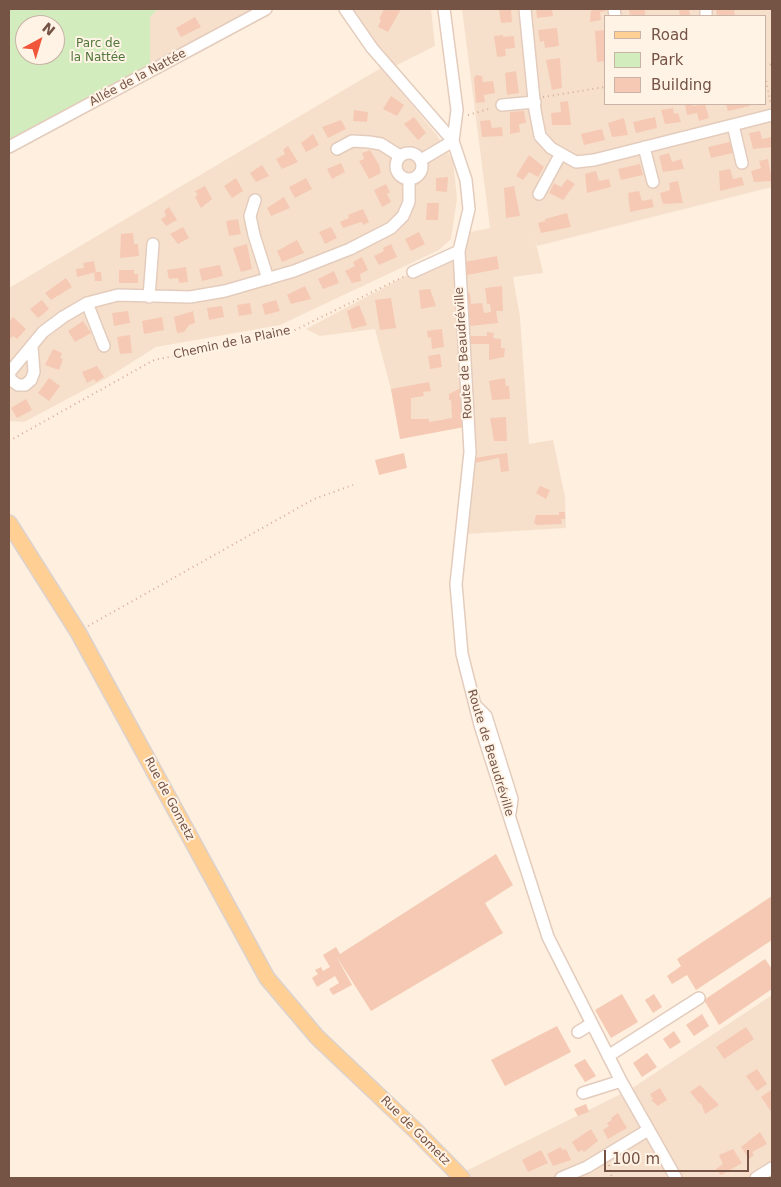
<!DOCTYPE html>
<html>
<head>
<meta charset="utf-8">
<style>
	body { margin:0 }
	#map { position:relative; width:781px; height:1187px; overflow:hidden; background:#feefde; font-family:"DejaVu Sans",sans-serif }
	canvas { display:block }
	.frame { position:absolute; inset:0; border:10px solid #755345; pointer-events:none }
	.legend { position:absolute; left:604px; top:15px; width:162px; height:90px; box-sizing:border-box; background:#fff3e6; border:1px solid #c8b3a6; margin:0; padding:6px 9px; list-style:none; font-size:15px; color:#755345 }
	.legend li { display:flex; align-items:center; gap:10px; height:25px }
	.legend b { width:25px; border:1px solid #c8b3a6 }
	.north { position:absolute; left:15px; top:15px; width:50px; height:50px; box-sizing:border-box; background:#fff3e6; border:1px solid #c8b3a6; border-radius:50%; rotate:39deg; font-size:14px; font-weight:700; line-height:20px; text-align:center; color:#755345 }
	.north::after { content:''; display:block; margin:auto; width:18px; height:22px; background:#f1563a; clip-path:polygon(50% 0,100% 100%,50% 72%,0 100%) }
	.scale { position:absolute; left:604px; top:1150px; width:145px; height:22px; box-sizing:border-box; border:2px solid #755345; border-top:0; padding-left:6px; font-size:15px; line-height:18px; white-space:nowrap; color:#755345; -webkit-text-stroke:4px #fff3e6; paint-order:stroke }
</style>
</head>
<body>
<div id="map">
<canvas width="781" height="1187"></canvas>
<div class="frame"></div>
<ul class="legend">
<li><b style="height:6px;background:#ffcf94"></b>Road</li>
<li><b style="height:14px;background:#d3ecbd"></b>Park</li>
<li><b style="height:14px;background:#f5c9b4"></b>Building</li>
</ul>
<div class="north">N</div>
<div class="scale">100 m</div>
</div>
<script>
const context = document.querySelector('canvas').getContext('2d');
context.lineJoin = 'round';
function fillPath(path, color) {
  context.fillStyle = color;
  context.fill(path, 'evenodd');
}
function shape(rows) {
  const path = new Path2D();
  for (const r of rows) {
    if (r.length === 3) {
      path.moveTo(r[0] + r[2], r[1]);
      path.arc(r[0], r[1], r[2], 0, 2 * Math.PI);
      continue;
    }
    path.moveTo(r[0], r[1]);
    for (let i = 2; i < r.length; i += 2) path.lineTo(r[i], r[i + 1]);
  }
  return path;
}
function strokePath(path, color, width, dash) {
  context.strokeStyle = color;
  context.lineWidth = width;
  context.lineCap = dash ? 'butt' : 'round';
  context.setLineDash(dash || []);
  context.stroke(path);
}
function write(font, color, halo, rows, align = 'center') {
  context.font = font + ' "DejaVu Sans",sans-serif';
  context.lineWidth = 4;
  context.setLineDash([]);
  context.textBaseline = 'middle';
  context.strokeStyle = halo;
  context.fillStyle = color;
  for (const [text, x, y, turn = 0] of rows) {
    context.save();
    context.translate(x, y);
    context.rotate((+turn || 0) * Math.PI / 180);
    context.textAlign = isNaN(turn) ? turn : align;
    if (halo) context.strokeText(text, 0, 0);
    context.fillText(text, 0, 0);
    context.restore();
  }
}
fillPath(shape([
	[158,9,266,9,150,71,150,17],
	[345,9,431,9,435,46,391,68],
	[462,9,772,9,772,187,537,246,534,235,543,273,513,277,520,317,529,444,553,440,565,497,566,528,466,534,464,427,400,439,391,389,375,329,320,336,306,329,413,272,459,251,465,233,490,228],
	[605,16,765,16,765,104,605,104],
	[381,68,436,134,453,160,457,198,451,239,439,250,280,325,156,347,107,378,24,422,9,421,9,288],
	[772,995,772,1178,469,1178,464,1172,631,1089]
]), '#f6e0cc');
fillPath(shape([
	[9,9,158,9,150,17,150,71,9,147],
	[25,25,55,25,55,55,25,55]
]), '#d3ecbd');
fillPath(shape([
	[384,9,401,9,388,32,378,27,381,20,379,19],
	[499,9,511,9,512,22,501,23],
	[536,9,552,9,553,16,537,18],
	[591,9,606,9,606,11,600,12,601,20,590,22],
	[629,9,645,9,645,15,630,16],
	[679,9,689,9,690,15,680,16],
	[716,9,734,9,735,16,717,16],
	[195,17,201,27,181,37,176,28],
	[557,28,559,46,545,48,544,41,540,42,538,30],
	[605,30,605,61,597,62,595,31],
	[503,35,503,37,514,36,515,48,505,49,506,56,497,57,494,36],
	[560,58,562,88,552,90,546,60],
	[516,71,519,93,507,95,505,73],
	[476,75,482,76,483,82,493,81,495,93,484,95,485,102,476,103,474,78],
	[391,96,404,105,397,116,383,109],
	[568,101,571,125,552,125,551,113,561,112,560,102],
	[692,104,693,106,705,104,709,118,699,121,697,113,687,115,685,105],
	[726,104,749,104,750,106,728,111],
	[673,108,674,114,678,113,681,122,665,124,661,110],
	[354,110,368,112,367,122,353,121],
	[524,111,526,123,519,124,520,132,510,134,510,112],
	[414,117,426,133,418,140,404,124],
	[655,117,657,128,636,133,633,122],
	[624,118,628,135,612,137,608,123],
	[341,120,346,129,328,138,322,127],
	[490,120,492,128,502,127,503,136,482,137,480,121],
	[602,129,605,140,584,145,581,134],
	[760,131,762,139,771,137,772,147,753,149,749,133],
	[313,134,319,145,306,152,301,143],
	[730,142,733,153,711,158,708,147],
	[288,146,298,162,282,169,276,159,285,154,283,150],
	[370,150,379,165,381,173,369,179,359,161,364,159,362,153],
	[669,153,672,162,681,159,684,169,663,172,659,156],
	[529,155,544,167,538,177,529,172,523,180,516,176],
	[768,159,772,181,754,182,751,171,761,168,759,161],
	[341,163,345,172,332,179,327,169],
	[640,164,643,175,621,180,618,169],
	[262,165,269,176,256,182,250,173],
	[730,169,733,179,742,177,744,185,720,191,719,171],
	[596,171,599,181,609,179,611,187,587,193,585,174],
	[448,177,447,192,436,191,436,178],
	[236,178,243,191,232,198,224,186],
	[306,178,312,189,295,198,289,187],
	[567,179,575,184,563,200,549,193,554,183,561,187],
	[678,181,683,203,663,204,660,193,670,190,669,183],
	[386,184,390,192,387,194,391,202,382,207,374,190],
	[205,186,212,199,201,208,195,197,198,195,195,191],
	[514,186,520,216,506,218,504,188],
	[639,191,642,201,652,199,654,207,630,212,628,193],
	[284,197,290,208,271,216,267,208],
	[427,203,439,203,438,220,426,220],
	[169,207,177,220,166,226,161,219,166,216,164,211],
	[363,209,369,222,363,225,362,222,358,223,343,228,340,222,349,218,348,215],
	[567,213,571,227,541,233,538,223,545,221,545,219],
	[238,219,241,234,229,236,226,221],
	[183,227,189,238,178,244,170,234],
	[331,227,337,238,325,244,319,232],
	[419,232,425,244,411,251,405,239],
	[133,233,134,244,138,244,139,256,120,258,121,234],
	[297,240,304,253,282,262,277,251],
	[247,244,252,269,241,272,233,248],
	[391,244,397,257,379,265,374,256,384,251,383,248],
	[497,256,499,269,467,275,465,262],
	[362,257,368,270,360,274,361,281,352,283,345,271,355,266,353,262],
	[94,261,96,272,77,277,76,269,84,268,83,263],
	[220,265,223,276,202,281,199,269],
	[186,267,188,282,179,283,178,278,169,279,167,270],
	[119,270,134,270,134,274,138,274,138,283,119,283],
	[334,271,339,283,323,289,318,279],
	[94,272,101,272,102,281,95,281],
	[66,278,72,287,51,300,45,293],
	[305,286,311,299,291,304,287,295],
	[502,286,503,311,496,311,498,323,470,326,468,314,466,315,464,294,470,293,471,304,482,303,484,313,491,312,490,304,487,304,485,288],
	[430,289,436,306,421,309,419,290],
	[391,298,396,328,380,330,375,300],
	[42,300,49,309,38,318,30,309],
	[276,300,280,311,265,315,262,304],
	[250,303,252,314,239,316,237,305],
	[359,305,367,325,352,329,347,311],
	[222,306,224,317,209,320,207,308],
	[128,311,130,323,114,326,112,313],
	[193,311,195,323,189,325,184,332,177,333,174,317],
	[13,317,26,329,17,339,13,336,9,340,9,322],
	[162,317,164,330,144,334,142,321],
	[83,321,91,333,75,342,68,331],
	[442,329,444,347,432,349,431,337,428,338,427,331],
	[487,332,494,333,493,338,501,339,501,348,505,348,504,357,489,360,489,344,469,344,468,336,487,336],
	[130,335,132,353,120,354,117,337],
	[53,349,62,353,60,358,63,359,59,370,45,365],
	[440,354,442,367,430,369,428,356],
	[97,366,104,377,96,382,94,379,87,383,82,372],
	[49,378,60,386,49,401,38,393],
	[505,378,506,386,509,386,510,399,492,400,489,381],
	[429,382,431,391,423,392,424,396,411,398,411,419,429,419,429,422,452,418,451,400,449,400,449,394,461,388,464,427,400,439,391,389],
	[26,399,32,410,17,418,11,408],
	[506,417,507,441,494,441,490,418],
	[404,453,407,468,379,475,375,460],
	[507,453,509,471,501,472,499,458,474,463,474,458],
	[540,486,550,490,546,499,536,493],
	[559,512,565,512,565,519,561,519,562,524,537,525,534,523,536,515,559,515],
	[496,854,513,885,485,903,503,933,371,1011,336,956,352,985,333,995,329,989,339,983,335,976,317,987,312,978,318,974,315,970,321,967,323,971,330,967,323,955,336,947,340,954],
	[772,896,772,940,696,990,687,975,672,984,667,976,681,966,677,959],
	[765,959,772,969,772,989,719,1025,704,1000],
	[622,994,638,1022,611,1038,595,1010],
	[654,994,662,1007,653,1013,645,1000],
	[702,1014,709,1026,694,1036,686,1025],
	[557,1026,571,1052,505,1086,491,1060],
	[746,1027,754,1039,724,1059,716,1047],
	[674,1031,681,1042,670,1049,663,1039],
	[647,1053,657,1067,642,1077,633,1063],
	[585,1059,596,1076,585,1082,574,1065],
	[757,1069,767,1084,757,1091,746,1076],
	[700,1085,719,1105,705,1114,701,1103,700,1104,690,1092],
	[660,1088,667,1100,658,1106,651,1100,653,1099,650,1094],
	[771,1090,772,1092,772,1113,761,1097],
	[586,1104,589,1112,578,1116,574,1109],
	[618,1113,627,1128,608,1139,603,1130,609,1126,607,1123,612,1120,611,1118],
	[591,1129,598,1141,584,1152,582,1150,578,1152,572,1142],
	[760,1132,767,1144,752,1152,754,1155,749,1159,741,1147],
	[561,1147,562,1150,566,1149,571,1160,553,1166,547,1154],
	[733,1149,742,1163,721,1175,716,1169,723,1164,719,1155],
	[541,1150,548,1163,528,1172,522,1160]
]), '#f5c9b4');
const minor = shape([
	[345,9,372,48,453,141,421,160],
	[444,9,457,110,453,141,466,180,469,209,459,251,470,452,456,584,462,654,480,725,548,937,621,1081,676,1178],
	[525,9,535,110,540,136,551,148,576,162,594,160,772,115],
	[614,9,615,16],
	[706,9,706,16],
	[502,105,535,102],
	[733,125,742,163],
	[9,147,266,9],
	[644,147,653,182],
	[337,149,352,141,369,142,381,144,400,156],
	[409,166,13],
	[539,194,560,155],
	[255,200,250,216,254,235,268,279],
	[413,272,459,251],
	[149,297,153,244],
	[87,303,104,346],
	[9,373,43,332,63,317,87,303,118,295,190,297,225,291,294,271,350,249,391,228,403,216,409,202,409,180],
	[9,374,11,380,18,385,25,385,31,380,34,372,32,347],
	[475,705,486,716,512,799,510,813],
	[578,1032,591,1024],
	[608,1056,699,998],
	[583,1093,621,1081],
	[561,1178,587,1167,648,1130],
	[756,1178,772,1168]
]);
const major = shape([
	[9,523,78,632,267,978,317,1037,415,1130,462,1178]
]);
strokePath(minor, '#e4ccbd', 14);
strokePath(major, '#dbd2cf', 18);
strokePath(shape([
	[765,66,772,64],
	[765,76,771,105],
	[543,97,605,87],
	[468,115,492,108],
	[9,441,154,360,271,337,293,331,405,276],
	[88,626,314,499,353,485],
	[609,1165,612,1178]
]), '#d9ac98', 2, [1, 4]);
strokePath(minor, '#fff', 11);
strokePath(major, '#ffcf94', 15);
write('12px', '#50763a', '#fff3e6', [
	["Parc de",98,44],
	["la Nattée",98,58]
]);
write('12px', '#755345', '#fff3e6', [
	["Allée de la Nattée",138,78,-28],
	["Chemin de la Plaine",232,343,-12],
	["Route de Beaudréville",464,353,-94],
	["Route de Beaudréville",490,753,73],
	["Rue de Gometz",169,799,62],
	["Rue de Gometz",415,1131,45]
]);
</script>
</body>
</html>
